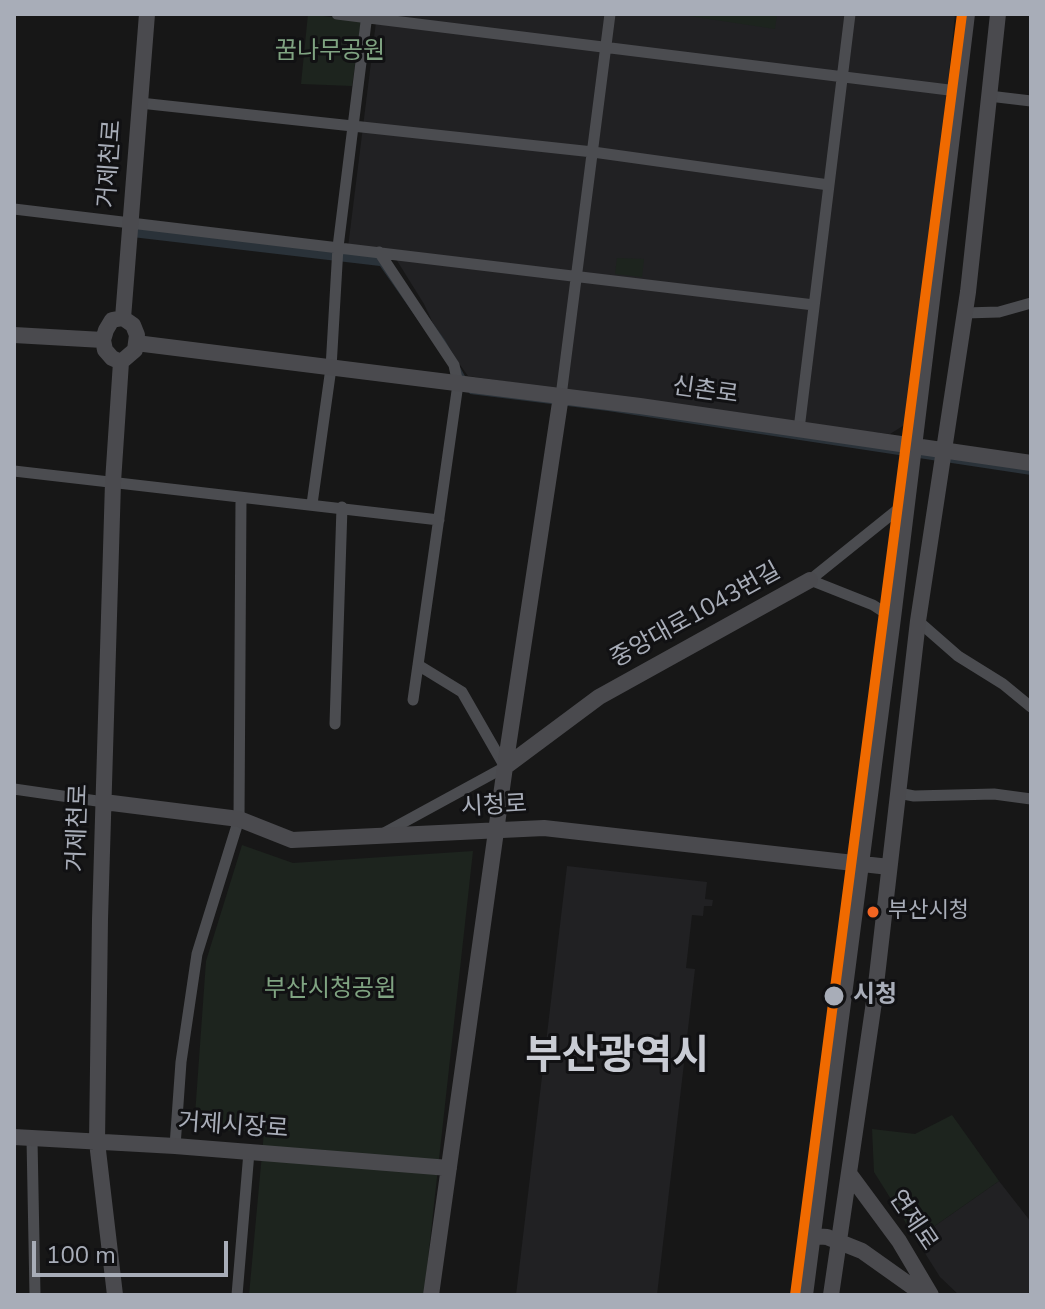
<!DOCTYPE html>
<html>
<head>
<meta charset="utf-8">
<style>
	body { margin:0 }
	#map { position:relative; width:1045px; height:1309px; overflow:hidden; background:#171717; font-family:"Nunito Sans",sans-serif }
	canvas { display:block }
	.frame { position:absolute; inset:0; border:16px solid #a8adb8; pointer-events:none }
	.scale { position:absolute; left:32px; top:1241px; width:196px; height:36px; box-sizing:border-box; border:4px solid #a8adb8; border-top:0; padding-left:10px; font-size:24px; line-height:28px; white-space:nowrap; color:#a8adb8; -webkit-text-stroke:6px #111113; paint-order:stroke }
</style>
</head>
<body>
<div id="map">
<canvas width="1045" height="1309"></canvas>
<div class="frame"></div>
<div class="scale">100 m</div>
</div>
<script>
const context = document.querySelector('canvas').getContext('2d');
context.lineJoin = 'round';
function fillPath(path, color) {
  context.fillStyle = color;
  context.fill(path, 'evenodd');
}
function shape(rows) {
  const path = new Path2D();
  for (const r of rows) {
    path.moveTo(r[0], r[1]);
    for (let i = 2; i < r.length; i += 2) path.lineTo(r[i], r[i + 1]);
  }
  return path;
}
function strokePath(path, color, width, dash) {
  context.strokeStyle = color;
  context.lineWidth = width;
  context.lineCap = dash ? 'butt' : 'round';
  context.setLineDash(dash || []);
  context.stroke(path);
}
function write(font, color, halo, rows, align = 'center') {
  context.font = font + ' "Nunito Sans","Noto Sans KR",sans-serif';
  context.lineWidth = 6;
  context.setLineDash([]);
  context.textBaseline = 'middle';
  context.strokeStyle = halo;
  context.fillStyle = color;
  for (const [text, x, y, turn = 0] of rows) {
    context.save();
    context.translate(x, y);
    context.rotate((+turn || 0) * Math.PI / 180);
    context.textAlign = isNaN(turn) ? turn : align;
    if (halo) context.strokeText(text, 0, 0);
    context.fillText(text, 0, 0);
    context.restore();
  }
}
fillPath(shape([
	[377,14,955,14,914,419,890,434,807,425,468,376,438,334,424,304,391,251,348,247],
	[567,866,707,882,705,899,713,900,712,906,704,906,703,916,692,915,686,968,695,969,657,1295,516,1295],
	[999,1181,1031,1222,1031,1295,959,1295,940,1277,916,1239]
]), '#212123');
fillPath(shape([
	[308,14,361,21,352,86,301,84],
	[676,14,777,14,775,29],
	[617,258,644,259,642,277,615,274],
	[242,845,293,863,473,851,424,1295,249,1295,264,1132,194,1129,206,961],
	[952,1115,999,1181,916,1239,874,1172,872,1129,915,1134]
]), '#1d241e');
fillPath(shape([
	[134,220,378,248,445,340,466,378,1031,456,1031,475,608,411,470,394,380,266,132,237]
]), '#2a3239');
strokePath(shape([
	[337,14,957,91],
	[989,96,1031,101],
	[140,103,593,152,829,185],
	[14,209,814,305],
	[379,252,454,365,458,384,413,700],
	[965,313,999,312,1031,303],
	[561,396,610,14],
	[799,429,850,14],
	[14,471,439,520],
	[312,504,331,368,338,247,367,14],
	[893,618,873,605,810,580,907,502],
	[918,621,958,656,1003,684,1031,707],
	[335,724,342,507],
	[14,789,104,802],
	[898,793,914,796,994,794,1031,799],
	[384,833,505,767,462,692,418,665],
	[32,1139,35,1295],
	[175,1146,181,1062,197,954,239,819,241,498],
	[237,1295,249,1152]
]), '#4b4c50', 11);
strokePath(shape([
	[123,318,147,14],
	[123,318,133,325,137,335,135,350,121,362,112,358,105,350,103,340,106,330,112,320,123,318],
	[14,335,103,340],
	[136,343,640,406,1031,463],
	[505,767,599,697,810,580],
	[104,802,239,819,292,840,544,828,889,867],
	[14,1137,175,1146,449,1168],
	[851,1176,899,1241,931,1295],
	[813,1236,827,1237,862,1251,924,1295],
	[115,1295,97,1142,100,919,113,482,121,362],
	[431,1295,505,767,561,396],
	[805,1295,893,618,967,14],
	[831,1295,874,1002,918,621,968,292,998,14]
]), '#4a4a4e', 16);
strokePath(shape([
	[795,1295,962,14]
]), '#f06a00', 10);
for (const [x, y, r, color] of [
	[873,912,7,"#f26522"],
	[834,996,11,"#a8adb8"]
]) {
  const dot = new Path2D();
  dot.arc(x, y, r, 0, 2 * Math.PI);
  context.fillStyle = color;
  context.fill(dot);
  strokePath(dot, '#111113', 3);
}
write('22px', '#a8adb8', '#111113', [
	["부산시청",888,912]
], 'left');
write('24px', '#7fa381', '#111113', [
	["꿈나무공원",330,52],
	["부산시청공원",330,990]
]);
write('24px', '#a8adb8', '#111113', [
	["거제천로",111,164,-86],
	["신촌로",705,392,8],
	["중앙대로1043번길",696,616,-29],
	["시청로",494,807,-3],
	["거제천로",79,828,-88],
	["거제시장로",233,1127,4],
	["연제로",912,1221,56]
]);
write('bold 24px', '#a8adb8', '#111113', [
	["시청",853,996]
], 'left');
write('bold 40px', '#c9ccd4', '#111113', [
	["부산광역시",617,1058]
]);
</script>
</body>
</html>
